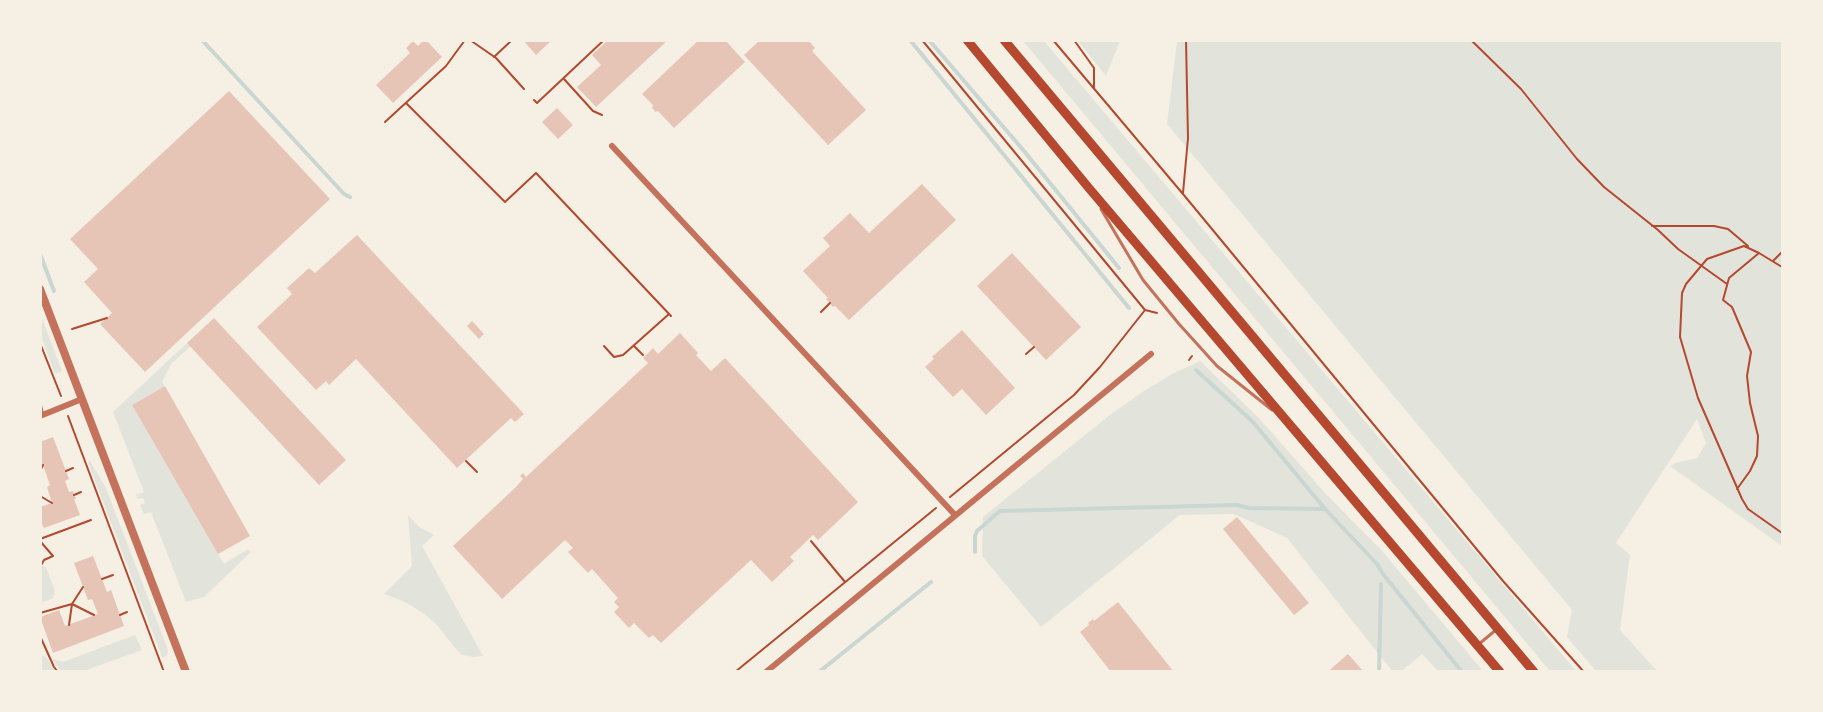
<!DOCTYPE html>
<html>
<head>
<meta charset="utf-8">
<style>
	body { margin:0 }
	#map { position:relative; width:1823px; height:712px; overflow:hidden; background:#f6efe4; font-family:Ubuntu,sans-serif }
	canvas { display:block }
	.frame { position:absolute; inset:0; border:42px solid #f6efe4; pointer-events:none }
</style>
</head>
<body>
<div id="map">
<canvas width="1823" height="712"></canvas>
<div class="frame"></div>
</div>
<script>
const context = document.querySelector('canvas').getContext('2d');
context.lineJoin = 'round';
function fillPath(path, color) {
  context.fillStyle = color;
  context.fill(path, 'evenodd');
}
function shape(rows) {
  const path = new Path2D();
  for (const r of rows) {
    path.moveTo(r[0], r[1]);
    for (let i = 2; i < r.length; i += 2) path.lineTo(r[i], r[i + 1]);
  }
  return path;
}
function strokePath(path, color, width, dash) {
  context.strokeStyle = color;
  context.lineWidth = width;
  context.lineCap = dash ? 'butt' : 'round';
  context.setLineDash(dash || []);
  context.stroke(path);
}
fillPath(shape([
	[1023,41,1044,41,1576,671,1550,671],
	[1078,41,1120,41,1106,76],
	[1177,41,1782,41,1782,546,1670,466,1676,463,1697,458,1706,443,1697,419,1616,543,1630,555,1620,630,1657,671,1596,671,1567,637,1572,610,1167,124],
	[40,313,62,371,55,374,41,336],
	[187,343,191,346,171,364,162,382,165,386,132,405,224,564,248,549,251,552,204,597,186,602,151,512,144,514,140,505,145,503,143,498,138,499,136,495,144,492,113,412],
	[1200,361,1259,418,1325,493,1383,552,1483,671,1438,671,1422,654,1402,671,1392,671,1287,538,1234,514,1180,515,1041,627,982,556,983,517,1111,414,1144,391,1172,374],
	[90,461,106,488,168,650,168,653,165,657,162,657,88,462],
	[408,515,418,526,434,535,422,546,483,656,474,657,462,655,456,649,436,624,423,613,403,601,384,594,412,566],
	[41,566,46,567,55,591,53,598,41,603],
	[135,635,142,650,84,671,61,671,52,659,63,662],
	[41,655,46,657,55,671,41,671]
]), '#e2e4dc');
strokePath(shape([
	[202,40,344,194,350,197],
	[910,40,1129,308],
	[929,40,1024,151,1119,268],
	[40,254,54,291],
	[1325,509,1377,564,1383,574,1462,672],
	[975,552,975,536,977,531,1000,511,1237,505,1249,508,1325,509,1253,422,1196,370],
	[819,672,931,582],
	[1379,672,1381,584]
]), '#c9d6d2', 4);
fillPath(shape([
	[424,40,426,40,442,57,393,103,376,85,410,53,406,48,413,41,418,46],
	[523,40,552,40,536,55],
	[608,40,668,40,596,107,577,87,601,65,592,55],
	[699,40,725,40,745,62,674,128,658,111,655,112,654,110,652,108,653,105,642,94],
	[760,40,808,40,815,48,812,51,866,110,828,145,744,55],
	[229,91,330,199,145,372,100,324,112,313,84,282,98,269,70,239],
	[557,108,573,125,558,139,542,122],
	[922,184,956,220,849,320,835,306,833,307,826,299,828,298,803,271,830,246,823,238,850,213,869,233],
	[357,235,524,414,515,422,511,418,457,468,356,359,329,385,326,381,316,390,257,327,292,294,287,288,309,268,315,273],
	[1012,253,1081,327,1046,360,977,286],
	[214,318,346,460,319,485,187,343],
	[472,321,484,334,479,339,467,326],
	[962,330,1015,388,986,415,962,389,953,397,925,367,934,359,932,357],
	[680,333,698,353,696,355,711,371,725,358,858,502,818,540,813,535,790,557,794,561,772,582,751,560,661,643,653,635,649,638,634,623,629,628,614,612,619,607,614,602,618,598,592,569,588,573,568,552,573,548,565,540,502,599,453,546,516,487,523,479,520,476,523,473,526,477,648,363,643,358,653,348,658,354],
	[165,386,250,536,218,554,132,405],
	[53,437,69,479,65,481,69,492,73,491,76,499,74,499,80,515,44,528,40,520,40,507,52,503,47,487,50,485,43,465,40,466,40,442],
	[1237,517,1309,603,1294,615,1223,529],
	[93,556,107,592,111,590,124,626,53,653,40,617,59,610,65,626,98,614,92,599,88,600,74,563],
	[1118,602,1174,672,1111,672,1080,632,1089,625,1088,623,1093,619,1094,621],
	[1348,654,1364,672,1328,672,1333,667]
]), '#e6c5b7');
strokePath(shape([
	[470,40,496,58,524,89],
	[922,40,1145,310,1100,367,1074,395,950,497],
	[1053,40,1183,194,1503,581,1584,672],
	[1074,40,1094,68,1094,88],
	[1471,40,1521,89,1577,159,1604,187,1658,230,1678,249,1727,284],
	[494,57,512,40],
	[564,79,593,111,602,115],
	[534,100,537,103,604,40],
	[406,103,505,202,536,173,671,316],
	[385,122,446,66,465,40],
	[1183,193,1188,138,1186,40],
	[1652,226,1714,226,1728,229,1748,246],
	[1759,253,1744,246,1707,259,1686,284,1682,293,1680,337,1698,398,1742,499,1748,509,1782,533],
	[1773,261,1782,252],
	[1145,310,1157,313],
	[821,312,830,303],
	[72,329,107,318],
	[40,343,61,396],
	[604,346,614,357,623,355,669,314],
	[634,346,643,355],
	[1026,354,1034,347],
	[1189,360,1192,356],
	[68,416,164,672],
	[466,461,477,472],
	[40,471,43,465],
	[66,471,73,468],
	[1737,489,1750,471,1757,456,1758,436,1750,403,1747,376,1751,352,1732,307,1723,300,1729,278,1759,253,1782,267],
	[74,495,81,492],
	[40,496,52,503],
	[40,539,91,520],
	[40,541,53,556,44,560,40,567],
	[811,541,845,582],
	[102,579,113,575],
	[40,613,72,604,94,615],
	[120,615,127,612],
	[69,625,72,604,83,587],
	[40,636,54,667,58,672],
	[735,672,936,508]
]), '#b5482f', 2);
strokePath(shape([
	[1101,209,1143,280,1179,324,1217,366,1272,410],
	[40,403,43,415],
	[1479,644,1497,629]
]), '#c5725c', 3);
strokePath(shape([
	[612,146,955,515],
	[40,416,82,399],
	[766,672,1151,354]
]), '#c5725c', 6);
strokePath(shape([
	[40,289,186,672]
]), '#c5725c', 8);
strokePath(shape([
	[967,40,1088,187,1500,672],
	[1004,40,1534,672]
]), '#b5482f', 9);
</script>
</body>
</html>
